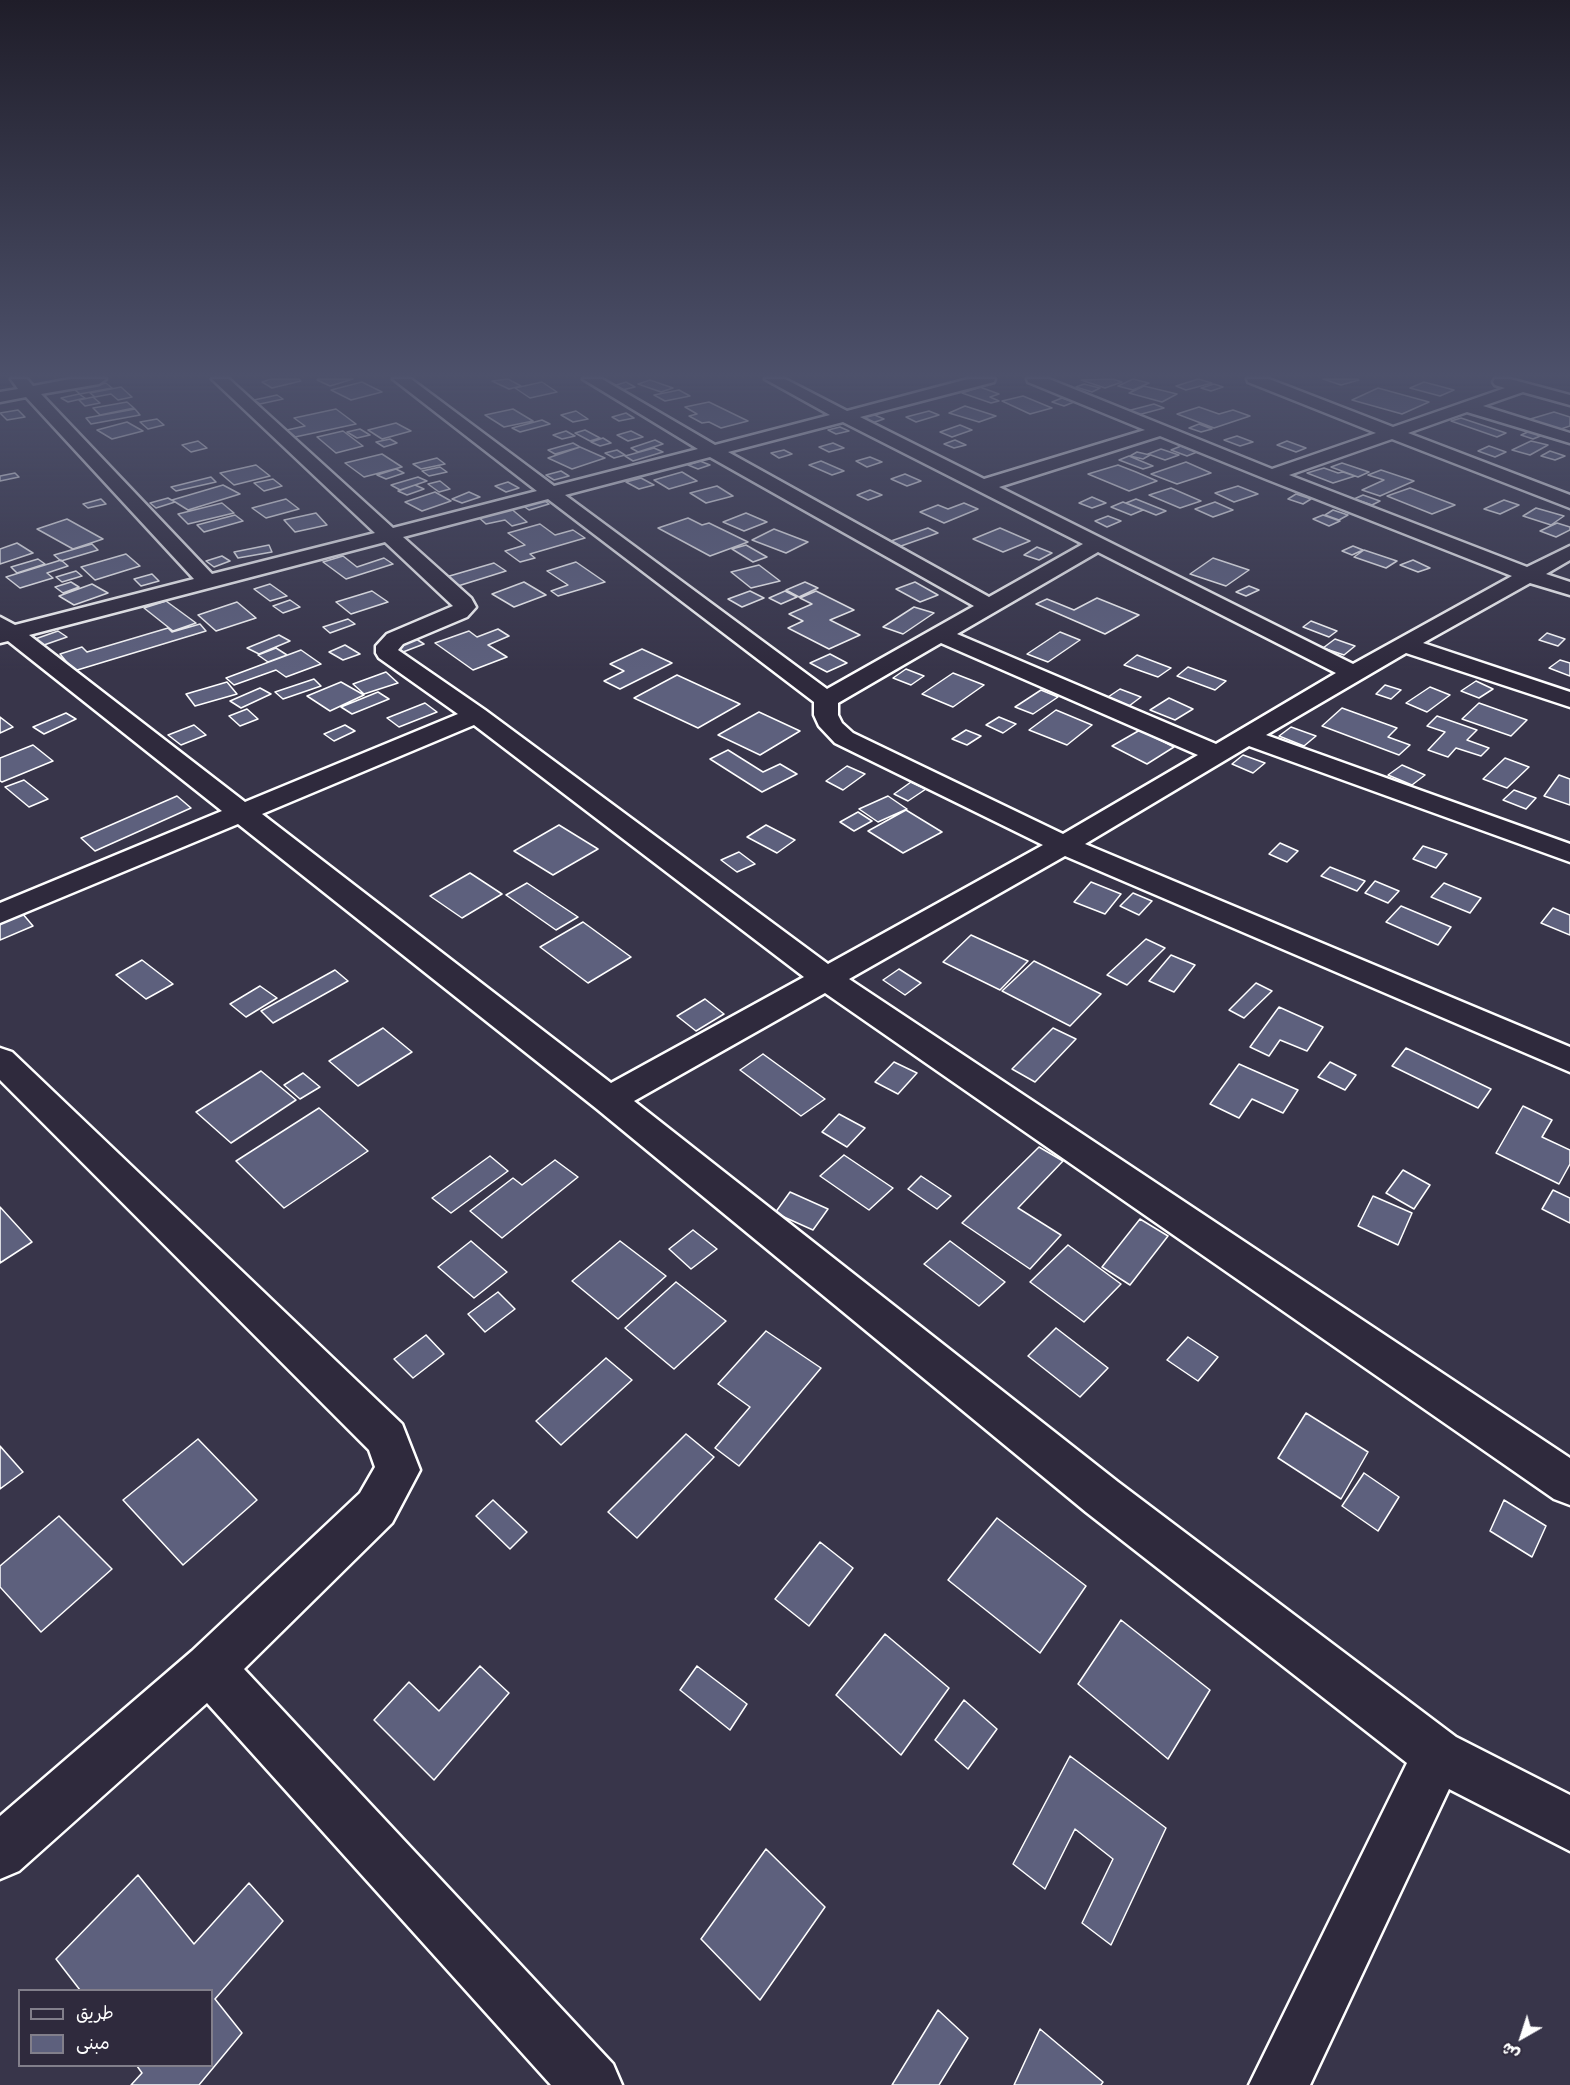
<!DOCTYPE html>
<html>
<head>
<meta charset="utf-8">
<style>
	body { margin:0 }
	#map { position:relative; width:1570px; height:2085px; overflow:hidden; background:#38354a; font-family:"Comic Neue","Playpen Sans Arabic",sans-serif }
	canvas { display:block }
	.legend { position:absolute; left:18px; top:1989px; width:195px; height:78px; box-sizing:border-box; background:#2f2a3d; border:2px solid #827f8b; margin:0; padding:8px 10px; list-style:none; font-size:18px; color:#fff }
	.legend li { display:flex; align-items:center; gap:12px; height:30px }
	.legend b { width:30px; border:2px solid #827f8b }
	.north { position:absolute; left:1492px; top:2007px; width:60px; height:60px; -webkit-text-stroke:4px #2f2a3d; paint-order:stroke; rotate:219deg; font-size:16px; font-weight:700; line-height:24px; text-align:center; color:#fff }
	.north::after { content:''; display:block; margin:auto; width:21px; height:27px; background:#fff; clip-path:polygon(50% 0,100% 100%,50% 72%,0 100%) }
</style>
</head>
<body>
<div id="map">
<canvas width="1570" height="2085"></canvas>
<ul class="legend">
<li><b style="height:8px;background:#2f2a3d"></b>طريق</li>
<li><b style="height:16px;background:#5d607d"></b>مبنى</li>
</ul>
<div class="north">ش</div>
</div>
<script>
const context = document.querySelector('canvas').getContext('2d');
context.lineJoin = 'round';
function fillPath(path, color) {
  context.fillStyle = color;
  context.fill(path, 'evenodd');
}
function shape(rows) {
  const path = new Path2D();
  for (const r of rows) {
    path.moveTo(r[0], r[1]);
    for (let i = 2; i < r.length; i += 2) path.lineTo(r[i], r[i + 1]);
  }
  return path;
}
function strokePath(path, color, width, dash) {
  context.strokeStyle = color;
  context.lineWidth = width;
  context.lineCap = dash ? 'butt' : 'round';
  context.setLineDash(dash || []);
  context.stroke(path);
}
const building = shape([
	[271,379,299,379,301,381,272,388,262,382,271,379],
	[318,379,353,379,330,386,317,380,318,379],
	[508,379,521,386,509,389,492,381,508,379],
	[1113,379,1122,382,1105,388,1081,380,1113,379],
	[1133,379,1149,383,1133,390,1118,386,1133,379],
	[1198,379,1212,383,1186,390,1176,386,1198,379],
	[1323,379,1358,379,1359,380,1341,385,1323,379],
	[650,380,673,388,661,392,638,384,650,380],
	[362,382,382,392,351,400,331,390,362,382],
	[542,382,557,392,530,398,515,388,542,382],
	[626,382,635,387,622,390,613,386,626,382],
	[1424,382,1454,390,1440,396,1410,388,1424,382],
	[106,383,112,388,80,394,75,390,106,383],
	[1084,384,1100,388,1092,392,1076,387,1084,384],
	[1214,384,1223,387,1211,391,1201,388,1214,384],
	[1144,386,1177,394,1162,402,1129,393,1144,386],
	[121,387,132,397,118,400,111,394,95,397,90,393,121,387],
	[980,387,999,394,990,397,999,401,991,403,962,393,980,387],
	[1378,388,1429,402,1402,414,1352,400,1378,388],
	[679,390,690,396,665,401,654,395,679,390],
	[79,394,85,398,68,402,61,398,79,394],
	[277,395,283,399,260,404,254,400,277,395],
	[1023,396,1052,408,1030,414,1002,401,1023,396],
	[93,397,100,403,85,406,79,400,93,397],
	[1062,398,1074,402,1064,406,1052,402,1062,398],
	[127,402,134,408,100,415,93,408,127,402],
	[709,402,748,421,721,428,709,422,702,423,689,416,697,414,685,407,709,402],
	[1154,404,1164,408,1138,415,1127,411,1154,404],
	[965,406,996,416,979,422,949,413,965,406],
	[1199,407,1219,414,1233,410,1250,416,1214,428,1177,414,1199,407],
	[135,409,140,415,91,424,86,418,135,409],
	[336,409,356,424,295,437,287,430,305,426,294,418,336,409],
	[513,409,533,421,504,427,485,415,513,409],
	[18,410,25,417,7,420,0,413,18,410],
	[576,411,588,419,573,422,561,415,576,411],
	[929,411,939,415,916,422,906,417,929,411],
	[1554,412,1570,417,1570,426,1558,430,1527,420,1554,412],
	[626,413,634,418,619,421,612,417,626,413],
	[870,413,884,419,869,424,855,418,870,413],
	[1461,418,1506,433,1497,437,1451,421,1461,418],
	[157,419,164,425,148,429,140,422,157,419],
	[542,420,550,424,520,432,512,428,542,420],
	[127,422,143,431,112,439,97,430,127,422],
	[396,423,411,431,382,439,368,430,396,423],
	[1199,424,1212,429,1201,432,1189,428,1199,424],
	[960,425,972,430,952,437,940,432,960,425],
	[840,427,849,431,836,434,828,430,840,427],
	[360,429,370,435,357,438,347,432,360,429],
	[585,430,600,438,590,441,575,433,585,430],
	[343,431,363,446,336,453,317,437,343,431],
	[566,431,575,436,562,439,553,435,566,431],
	[631,431,643,437,628,441,617,435,631,431],
	[1530,431,1543,435,1533,439,1521,435,1530,431],
	[1237,436,1253,442,1240,446,1224,440,1237,436],
	[603,438,611,443,600,446,591,442,603,438],
	[390,439,397,443,384,447,376,442,390,439],
	[655,440,663,444,638,452,631,448,655,440],
	[955,440,966,445,954,448,944,444,955,440],
	[198,441,207,448,191,452,182,445,198,441],
	[1287,441,1306,448,1296,452,1277,445,1287,441],
	[1531,441,1548,445,1530,455,1512,450,1531,441],
	[573,443,580,447,555,454,548,450,573,443],
	[833,443,844,448,829,452,819,447,833,443],
	[1181,446,1197,452,1187,456,1171,450,1181,446],
	[1489,446,1506,452,1495,457,1478,451,1489,446],
	[580,447,605,458,572,469,548,458,580,447],
	[654,448,663,452,633,461,625,456,654,448],
	[1161,449,1179,455,1165,460,1148,454,1161,449],
	[617,450,625,455,614,458,605,453,617,450],
	[784,450,792,454,779,458,771,453,784,450],
	[1550,451,1565,456,1555,460,1541,456,1550,451],
	[1137,452,1150,455,1143,459,1130,456,1137,452],
	[382,454,402,467,364,477,345,463,382,454],
	[1129,456,1153,466,1143,469,1119,460,1129,456],
	[870,457,882,462,867,467,856,461,870,457],
	[437,458,445,464,421,469,413,464,437,458],
	[700,461,710,465,698,469,688,465,700,461],
	[821,461,844,471,832,475,809,465,821,461],
	[1186,462,1211,473,1177,484,1151,474,1186,462],
	[1342,463,1369,472,1358,477,1331,467,1342,463],
	[256,465,270,476,234,485,220,473,256,465],
	[1118,465,1136,472,1157,481,1129,491,1088,474,1118,465],
	[440,467,447,472,429,476,422,471,440,467],
	[1324,468,1338,473,1343,472,1355,476,1333,483,1307,473,1324,468],
	[396,469,404,473,386,479,377,475,396,469],
	[1381,470,1414,481,1380,496,1362,490,1384,480,1368,475,1381,470],
	[561,471,569,476,554,480,546,475,561,471],
	[682,472,697,481,669,489,654,480,682,472],
	[15,473,19,477,0,481,0,476,15,473],
	[905,474,921,481,907,486,891,479,905,474],
	[211,477,216,482,176,491,171,487,211,477],
	[418,477,427,481,400,490,391,485,418,477],
	[641,478,654,485,639,489,626,482,641,478],
	[273,479,282,486,264,491,254,483,273,479],
	[440,481,450,489,439,492,428,484,440,481],
	[508,482,519,488,506,492,495,486,508,482],
	[223,485,240,494,188,510,172,500,223,485],
	[415,485,424,489,407,495,398,491,415,485],
	[717,486,733,496,706,503,690,493,717,486],
	[1238,486,1258,494,1234,502,1215,493,1238,486],
	[1171,488,1201,501,1180,508,1149,495,1171,488],
	[1410,488,1455,505,1432,514,1387,496,1410,488],
	[870,490,882,495,868,500,857,495,870,490],
	[435,492,451,501,422,511,405,502,435,492],
	[469,492,480,497,462,503,452,499,469,492],
	[1296,494,1311,499,1303,504,1288,499,1296,494],
	[1363,495,1380,501,1372,505,1354,499,1363,495],
	[1092,497,1106,503,1092,508,1079,503,1092,497],
	[168,498,175,502,156,508,150,503,168,498],
	[101,499,106,504,88,508,83,504,101,499],
	[286,499,299,509,266,518,252,508,286,499],
	[542,499,549,504,529,510,522,505,542,499],
	[1136,499,1166,511,1156,515,1126,503,1136,499],
	[1504,500,1519,505,1500,514,1484,509,1504,500],
	[1123,502,1143,510,1131,515,1111,507,1123,502],
	[1215,502,1233,510,1213,517,1195,509,1215,502],
	[222,503,234,513,188,524,178,514,222,503],
	[964,503,978,509,944,523,920,512,938,505,948,509,964,503],
	[509,507,527,522,512,526,505,520,486,524,476,515,509,507],
	[1536,508,1564,516,1551,525,1523,516,1536,508],
	[1333,510,1348,515,1339,520,1325,515,1333,510],
	[316,513,327,525,295,532,284,520,316,513],
	[746,513,767,522,744,531,723,522,746,513],
	[235,515,243,521,204,532,197,525,235,515],
	[1323,515,1340,521,1329,526,1313,519,1323,515],
	[1108,516,1121,521,1107,527,1095,521,1108,516],
	[688,518,702,525,709,523,748,542,710,556,658,528,688,518],
	[67,519,103,539,73,549,37,529,67,519],
	[1557,523,1570,527,1570,530,1556,537,1540,531,1557,523],
	[540,524,555,535,573,530,585,538,530,554,535,558,520,562,505,551,525,545,508,533,540,524],
	[928,528,938,533,901,546,891,541,928,528],
	[1000,528,1030,541,1003,552,973,539,1000,528],
	[774,529,808,542,786,553,752,540,774,529],
	[17,543,33,553,0,564,0,549,17,543],
	[92,544,98,550,61,561,54,555,92,544],
	[269,545,272,552,238,558,234,552,269,545],
	[746,545,767,557,753,562,732,549,746,545],
	[1353,546,1363,550,1352,555,1342,551,1353,546],
	[1037,547,1052,553,1039,560,1024,555,1037,547],
	[1364,550,1397,561,1386,568,1354,557,1364,550],
	[126,554,140,566,95,580,81,567,126,554],
	[222,556,230,561,214,567,206,561,222,556],
	[343,556,357,567,384,558,393,564,346,579,323,562,343,556],
	[1213,558,1249,570,1226,586,1190,574,1213,558],
	[38,559,45,564,17,573,11,567,38,559],
	[61,560,68,566,47,573,53,578,20,588,6,577,61,560],
	[1413,560,1430,568,1418,572,1400,565,1413,560],
	[576,562,605,582,558,596,551,591,568,585,547,571,576,562],
	[494,563,506,571,458,586,446,577,494,563],
	[759,565,780,581,751,588,731,572,759,565],
	[76,571,82,576,62,582,56,577,76,571],
	[152,574,159,581,141,586,134,579,152,574],
	[71,582,79,587,63,593,55,587,71,582],
	[524,582,546,595,514,607,492,594,524,582],
	[805,582,818,588,799,597,786,590,805,582],
	[915,582,938,595,920,602,896,589,915,582],
	[92,584,108,593,74,605,59,596,92,584],
	[270,584,287,596,270,601,254,589,270,584],
	[1249,586,1259,590,1246,596,1236,592,1249,586],
	[372,591,388,602,351,614,336,602,372,591],
	[750,591,764,598,742,607,728,599,750,591],
	[785,591,797,597,781,604,769,598,785,591],
	[816,591,854,610,830,620,860,635,829,649,788,628,803,621,789,614,812,604,800,598,816,591],
	[1097,598,1139,615,1105,634,1036,604,1047,599,1074,610,1097,598],
	[290,600,300,607,283,613,273,606,290,600],
	[166,601,196,623,173,631,144,608,166,601],
	[237,602,256,618,216,631,198,615,237,602],
	[914,607,934,613,903,634,883,627,914,607],
	[348,619,355,624,330,633,323,627,348,619],
	[1311,621,1337,631,1329,637,1303,627,1311,621],
	[200,624,206,631,74,671,60,654,82,647,87,652,168,628,172,632,200,624],
	[498,629,509,636,488,645,507,657,473,670,435,643,469,631,477,637,498,629],
	[58,631,67,637,44,645,35,639,58,631],
	[1060,632,1080,640,1048,662,1027,654,1060,632],
	[1547,633,1565,639,1558,646,1539,640,1547,633],
	[279,635,290,641,259,654,247,648,279,635],
	[413,637,424,644,403,652,393,645,413,637],
	[1335,639,1355,646,1344,655,1323,648,1335,639],
	[345,645,360,654,343,660,329,652,345,645],
	[276,648,287,655,268,662,258,655,276,648],
	[642,649,672,663,620,689,604,681,624,671,610,664,642,649],
	[301,650,321,664,286,677,276,670,234,685,226,678,301,650],
	[830,654,847,663,827,672,810,663,830,654],
	[1137,655,1171,668,1158,677,1124,665,1137,655],
	[1560,660,1570,663,1570,676,1549,668,1560,660],
	[1188,667,1226,681,1215,690,1177,676,1188,667],
	[906,669,924,676,911,685,893,678,906,669],
	[386,672,398,683,364,694,353,684,386,672],
	[953,673,984,685,953,707,922,694,953,673],
	[677,675,740,704,698,728,634,698,677,675],
	[314,679,321,686,283,699,275,692,314,679],
	[1476,681,1493,689,1479,698,1461,691,1476,681],
	[227,682,237,694,195,706,186,694,227,682],
	[341,682,364,695,330,711,307,696,341,682],
	[1385,685,1401,690,1391,699,1376,694,1385,685],
	[1430,687,1450,695,1427,712,1406,703,1430,687],
	[260,688,271,694,241,708,230,701,260,688],
	[1120,689,1141,697,1129,706,1108,697,1120,689],
	[1041,690,1058,697,1033,714,1015,707,1041,690],
	[378,692,389,699,352,714,341,707,378,692],
	[1169,698,1193,709,1175,720,1150,710,1169,698],
	[425,703,437,712,399,727,387,718,425,703],
	[1479,703,1527,720,1511,736,1462,719,1479,703],
	[1342,708,1397,728,1388,737,1410,745,1399,755,1322,726,1342,708],
	[247,709,258,719,240,726,229,716,247,709],
	[1056,710,1092,725,1067,745,1029,730,1056,710],
	[759,712,800,731,760,755,718,735,759,712],
	[66,713,76,719,44,734,33,727,66,713],
	[1437,716,1477,730,1467,740,1489,748,1481,756,1456,748,1448,757,1428,750,1445,732,1427,726,1437,716],
	[0,717,13,727,0,733,0,717],
	[999,717,1016,724,1003,733,986,725,999,717],
	[194,725,206,735,181,745,168,735,194,725],
	[345,725,355,731,334,741,324,734,345,725],
	[1291,727,1316,736,1304,746,1279,736,1291,727],
	[966,730,981,736,967,745,952,739,966,730],
	[1140,730,1174,747,1147,764,1112,746,1140,730],
	[33,745,53,761,2,782,0,781,0,758,33,745],
	[728,750,763,772,780,764,797,774,762,792,710,759,728,750],
	[1243,755,1265,763,1253,773,1232,764,1243,755],
	[1505,758,1529,767,1507,788,1483,779,1505,758],
	[1402,765,1425,775,1412,785,1388,775,1402,765],
	[847,766,865,774,843,790,826,781,847,766],
	[1559,775,1570,779,1570,805,1544,796,1559,775],
	[24,780,48,799,29,807,5,787,24,780],
	[911,782,926,789,908,801,894,794,911,782],
	[1514,790,1536,798,1526,809,1503,800,1514,790],
	[177,796,191,808,95,851,81,838,177,796],
	[888,796,907,809,878,822,859,809,888,796],
	[906,810,942,832,903,853,868,831,906,810],
	[858,812,872,821,854,831,840,822,858,812],
	[559,825,598,849,553,875,514,851,559,825],
	[766,825,795,840,777,853,747,837,766,825],
	[1280,843,1298,851,1287,862,1269,854,1280,843],
	[1423,846,1447,854,1436,868,1413,859,1423,846],
	[739,852,755,864,737,872,721,860,739,852],
	[1330,867,1365,881,1357,891,1321,876,1330,867],
	[470,873,502,894,462,918,430,896,470,873],
	[1375,881,1399,891,1388,903,1365,893,1375,881],
	[1091,882,1121,894,1105,914,1074,902,1091,882],
	[527,883,578,917,556,930,506,895,527,883],
	[1444,883,1481,898,1470,913,1431,897,1444,883],
	[1133,893,1152,901,1139,915,1120,906,1133,893],
	[1401,906,1451,927,1438,945,1386,922,1401,906],
	[1553,908,1570,915,1570,935,1541,923,1553,908],
	[22,913,33,926,0,940,0,922,22,913],
	[583,922,631,957,588,983,540,947,583,922],
	[971,935,1028,961,1000,990,943,962,971,935],
	[1146,939,1165,948,1127,985,1107,975,1146,939],
	[1171,955,1195,965,1174,992,1149,981,1171,955],
	[142,960,173,984,146,999,116,975,142,960],
	[1034,961,1101,994,1070,1026,1002,991,1034,961],
	[899,969,921,983,905,995,883,980,899,969],
	[335,970,348,981,273,1023,261,1011,335,970],
	[1256,983,1272,991,1244,1018,1229,1010,1256,983],
	[260,986,277,998,246,1017,230,1004,260,986],
	[705,999,724,1014,696,1031,677,1016,705,999],
	[1279,1007,1323,1027,1307,1051,1280,1040,1269,1056,1250,1047,1279,1007],
	[383,1028,412,1052,358,1086,329,1061,383,1028],
	[1053,1028,1076,1039,1035,1082,1012,1069,1053,1028],
	[1406,1048,1491,1089,1478,1108,1392,1066,1406,1048],
	[763,1054,825,1099,801,1116,740,1070,763,1054],
	[894,1062,917,1073,898,1094,875,1082,894,1062],
	[1330,1062,1356,1075,1345,1090,1318,1077,1330,1062],
	[1239,1064,1298,1090,1283,1113,1252,1099,1239,1118,1210,1104,1239,1064],
	[261,1071,296,1100,231,1143,196,1112,261,1071],
	[303,1073,320,1087,300,1099,284,1085,303,1073],
	[1523,1106,1552,1120,1542,1137,1570,1150,1570,1164,1559,1184,1496,1153,1523,1106],
	[319,1108,368,1151,284,1208,236,1161,319,1108],
	[839,1114,865,1128,847,1147,822,1132,839,1114],
	[1039,1147,1063,1161,1018,1208,1061,1235,1030,1269,962,1223,1039,1147],
	[844,1155,893,1188,869,1210,820,1176,844,1155],
	[490,1156,508,1171,451,1213,432,1198,490,1156],
	[555,1160,578,1177,502,1238,470,1211,513,1178,522,1185,555,1160],
	[1403,1170,1430,1185,1414,1209,1386,1193,1403,1170],
	[921,1176,951,1196,937,1209,908,1189,921,1176],
	[1553,1190,1570,1198,1570,1223,1542,1209,1553,1190],
	[790,1192,828,1209,813,1230,775,1213,790,1192],
	[1373,1196,1412,1213,1398,1245,1358,1226,1373,1196],
	[0,1207,32,1242,0,1263,0,1207],
	[1140,1219,1168,1236,1130,1285,1102,1267,1140,1219],
	[693,1230,717,1249,691,1269,669,1249,693,1230],
	[471,1241,507,1272,474,1298,438,1267,471,1241],
	[620,1241,666,1276,618,1319,572,1281,620,1241],
	[950,1241,1005,1282,979,1306,924,1264,950,1241],
	[1068,1245,1121,1284,1084,1322,1030,1282,1068,1245],
	[676,1282,726,1321,674,1369,625,1328,676,1282],
	[498,1292,515,1309,485,1332,468,1314,498,1292],
	[1056,1328,1108,1368,1080,1397,1028,1356,1056,1328],
	[766,1331,821,1368,739,1466,715,1448,750,1407,718,1384,766,1331],
	[426,1335,444,1354,413,1378,394,1359,426,1335],
	[1188,1337,1218,1357,1198,1381,1167,1360,1188,1337],
	[606,1358,632,1380,561,1445,536,1421,606,1358],
	[1306,1413,1368,1452,1341,1499,1278,1458,1306,1413],
	[686,1434,714,1457,637,1538,608,1512,686,1434],
	[198,1439,257,1500,183,1565,123,1500,198,1439],
	[0,1446,23,1472,0,1489,0,1446],
	[1364,1473,1399,1497,1378,1531,1342,1506,1364,1473],
	[493,1500,527,1532,510,1549,476,1516,493,1500],
	[1504,1500,1546,1526,1532,1557,1490,1531,1504,1500],
	[59,1516,112,1569,41,1632,0,1587,0,1566,59,1516],
	[997,1518,1086,1586,1040,1653,948,1580,997,1518],
	[820,1542,853,1568,809,1626,775,1599,820,1542],
	[1121,1620,1210,1690,1168,1759,1078,1684,1121,1620],
	[885,1634,949,1688,901,1755,836,1695,885,1634],
	[480,1666,509,1693,434,1780,374,1720,409,1682,439,1711,480,1666],
	[697,1666,747,1704,730,1730,680,1690,697,1666],
	[964,1700,997,1729,968,1769,935,1740,964,1700],
	[1070,1756,1166,1828,1111,1945,1082,1923,1113,1859,1075,1829,1045,1889,1013,1864,1070,1756],
	[766,1849,825,1907,760,2000,701,1939,766,1849],
	[138,1875,194,1944,249,1883,283,1921,215,1999,242,2033,199,2085,131,2085,142,2073,137,2066,212,2066,212,1990,80,1990,56,1959,138,1875],
	[938,2010,968,2038,939,2085,892,2085,938,2010],
	[1040,2029,1103,2082,1101,2085,1014,2085,1040,2029]
]);
fillPath(building, '#5d607d');
strokePath(building, '#fff', 1.5);
const street = shape([
	[11,379,27,379,33,386,70,379,106,379,99,384,41,394,212,574,375,533,212,379,229,379,393,528,537,491,393,379,411,379,554,486,698,449,583,379,602,379,715,445,830,415,765,379,785,379,847,411,968,379,995,379,994,382,860,417,984,479,1145,430,1028,382,1027,379,1049,379,1272,469,1376,433,1248,382,1247,379,1269,379,1393,427,1505,388,1495,385,1493,382,1495,379,1510,379,1570,395,1570,405,1523,392,1483,406,1570,433,1570,443,1467,412,1408,433,1570,495,1570,508,1392,439,1289,475,1527,567,1570,546,1570,560,1546,574,1570,582,1570,595,1530,583,1423,643,1570,692,1570,707,1406,653,1266,735,1570,844,1570,862,1249,746,1085,844,1570,1047,1570,1072,1065,856,849,979,1570,1458,1570,1505,1554,1499,825,993,634,1101,1118,1482,1456,1737,1570,1795,1570,1851,1449,1789,1310,2085,1249,2085,1407,1763,1086,1512,597,1109,238,824,0,923,0,903,222,811,8,641,0,643,0,617,15,625,194,579,26,397,0,402,0,392,18,389,11,379],
	[843,422,1083,544,989,597,728,452,843,422],
	[1160,436,1266,479,1512,576,1353,664,999,487,1160,436],
	[710,457,974,606,827,689,565,495,710,457],
	[548,499,814,702,814,715,819,726,835,743,1043,845,828,964,485,710,398,650,403,644,467,617,476,607,471,598,403,537,548,499],
	[385,542,453,606,387,634,376,646,376,653,379,658,458,714,245,802,29,635,385,542],
	[1098,552,1336,673,1216,744,957,634,1098,552],
	[941,643,1198,755,1063,834,853,733,842,723,838,715,838,703,941,643],
	[474,725,804,977,611,1083,262,814,474,725],
	[0,1048,12,1052,402,1424,420,1470,392,1523,244,1669,613,2064,622,2085,551,2085,207,1703,19,1871,0,1879,0,1816,192,1651,360,1493,375,1467,369,1450,0,1080,0,1048]
]);
strokePath(street, '#fff', 5);
fillPath(street, '#2f2a3d');
const sky = context.createLinearGradient(0, 0, 0, 671);
sky.addColorStop(0, '#1f1d29');
sky.addColorStop(0.56, '#4d516b');
sky.addColorStop(1, '#4d516b00');
context.fillStyle = sky;
context.fillRect(0, 0, 1570, 671);
</script>
</body>
</html>
